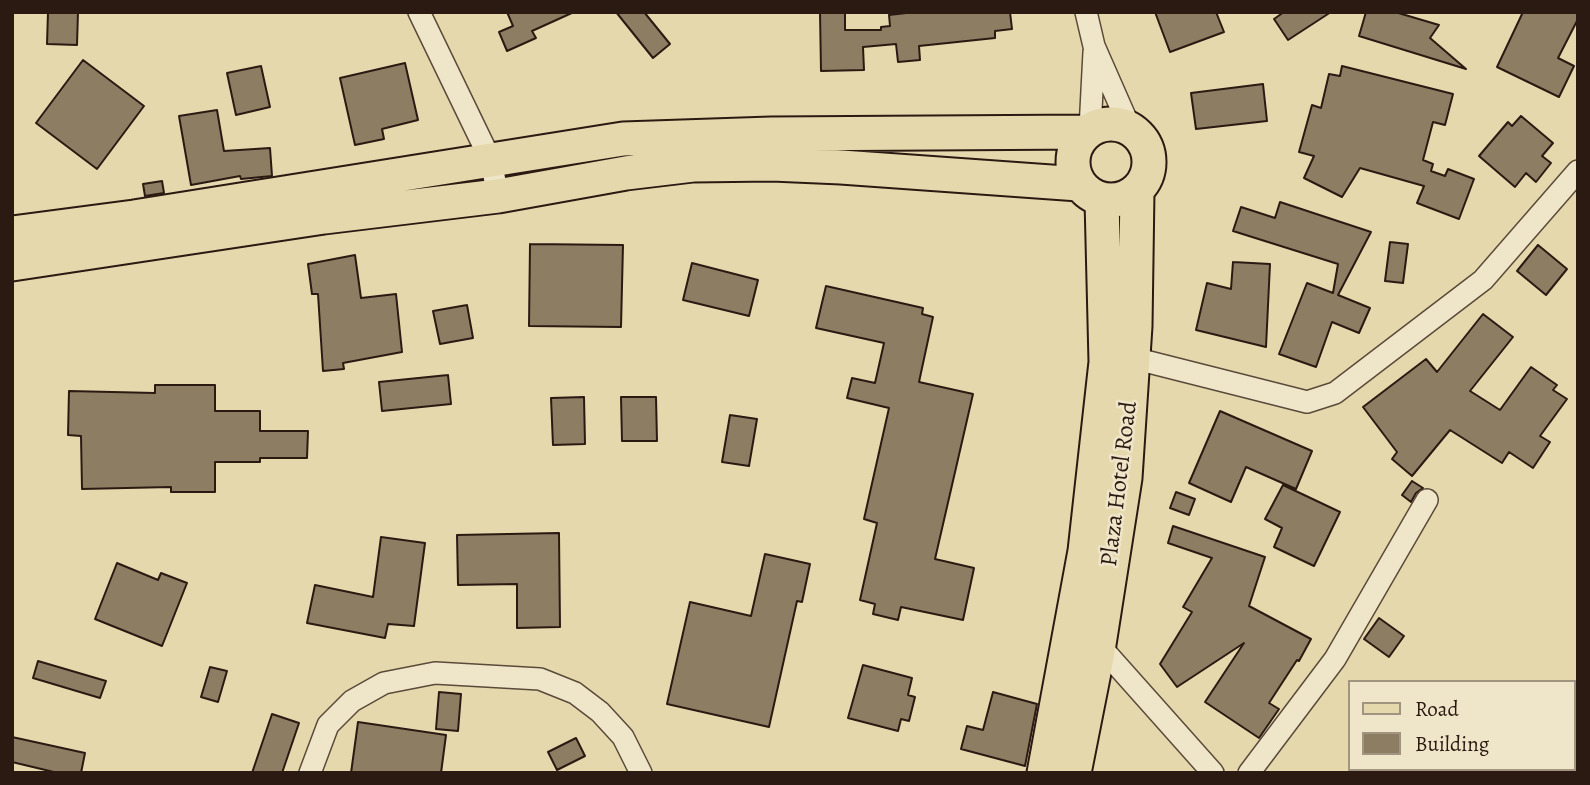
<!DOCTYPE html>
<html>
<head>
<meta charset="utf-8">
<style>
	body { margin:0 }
	#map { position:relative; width:1590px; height:785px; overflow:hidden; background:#e6d8ad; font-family:Alegreya,serif }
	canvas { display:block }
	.frame { position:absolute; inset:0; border:14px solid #2b1a12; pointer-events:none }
	.legend { position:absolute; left:1348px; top:680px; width:228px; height:91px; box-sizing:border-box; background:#efe6ca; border:2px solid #a19480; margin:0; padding:9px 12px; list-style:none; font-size:21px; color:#2b1a12 }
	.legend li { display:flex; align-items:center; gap:14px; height:35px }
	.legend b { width:35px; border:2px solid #a19480 }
</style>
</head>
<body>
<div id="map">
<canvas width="1590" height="785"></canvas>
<div class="frame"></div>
<ul class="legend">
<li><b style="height:9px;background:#e6d8ad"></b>Road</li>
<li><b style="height:19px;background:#8c7d63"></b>Building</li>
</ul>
</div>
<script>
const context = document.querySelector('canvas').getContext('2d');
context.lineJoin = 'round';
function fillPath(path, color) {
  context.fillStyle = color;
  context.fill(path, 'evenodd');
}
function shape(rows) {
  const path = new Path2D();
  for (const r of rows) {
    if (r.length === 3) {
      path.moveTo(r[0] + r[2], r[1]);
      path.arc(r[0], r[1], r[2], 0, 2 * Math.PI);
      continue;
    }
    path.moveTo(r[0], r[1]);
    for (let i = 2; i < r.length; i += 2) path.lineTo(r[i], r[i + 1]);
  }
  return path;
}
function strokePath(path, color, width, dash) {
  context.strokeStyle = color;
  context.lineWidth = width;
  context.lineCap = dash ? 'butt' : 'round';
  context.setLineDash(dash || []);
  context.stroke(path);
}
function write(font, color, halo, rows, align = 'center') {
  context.font = font + ' Alegreya,serif';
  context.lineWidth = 5;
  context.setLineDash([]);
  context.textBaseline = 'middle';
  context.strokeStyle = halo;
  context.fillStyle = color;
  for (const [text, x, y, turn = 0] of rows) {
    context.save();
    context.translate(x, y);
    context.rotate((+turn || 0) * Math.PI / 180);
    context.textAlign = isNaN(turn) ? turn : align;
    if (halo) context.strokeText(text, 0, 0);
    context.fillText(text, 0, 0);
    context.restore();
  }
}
const building = shape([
	[48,12,78,12,77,45,47,44,48,12],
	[507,12,574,12,532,31,536,38,507,51,499,32,513,26,507,12],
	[616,12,644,12,670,44,653,58,616,12],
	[820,12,845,12,845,30,881,30,881,27,890,26,889,15,915,12,1010,12,1012,29,995,31,995,38,919,46,920,60,898,62,896,44,863,47,864,70,821,71,820,12],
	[1155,12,1216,12,1224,32,1170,52,1155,12],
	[1284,12,1331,12,1288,40,1274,19,1284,12],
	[1366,12,1395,12,1439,25,1430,38,1466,69,1359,36,1366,12],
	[1523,12,1578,12,1578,19,1558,58,1574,66,1559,97,1497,67,1523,12],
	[83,60,144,106,97,169,36,123,83,60],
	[405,63,418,120,382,129,384,139,355,145,340,78,405,63],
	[261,66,270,107,236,115,227,73,261,66],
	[1342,66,1453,94,1445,125,1433,122,1423,160,1433,164,1431,171,1445,176,1448,169,1474,179,1459,219,1417,203,1424,186,1360,168,1342,197,1304,178,1314,156,1299,152,1312,105,1321,108,1329,74,1340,76,1342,66],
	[1263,84,1267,121,1196,129,1191,93,1263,84],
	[217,110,224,151,270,148,272,176,241,179,240,176,191,185,179,116,217,110],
	[1521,116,1553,143,1542,156,1551,163,1536,182,1526,173,1515,187,1479,156,1508,122,1512,126,1521,116],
	[162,181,164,193,145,196,143,184,162,181],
	[1280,202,1371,232,1338,295,1370,308,1359,333,1332,322,1316,367,1279,354,1307,283,1333,293,1338,264,1233,231,1241,207,1275,218,1280,202],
	[1390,242,1408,244,1403,283,1385,281,1390,242],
	[530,244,623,245,621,327,529,326,530,244],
	[1538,245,1567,269,1546,295,1517,271,1538,245],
	[355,255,361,298,396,294,402,352,343,363,344,369,323,371,318,294,312,294,308,264,355,255],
	[1233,262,1270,264,1266,347,1196,330,1207,283,1231,289,1233,262],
	[692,263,758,280,749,316,683,300,692,263],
	[826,286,923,308,922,314,933,317,919,382,973,394,935,559,974,568,963,620,901,607,898,620,873,614,875,604,860,600,877,523,864,519,889,408,847,398,852,378,875,383,884,343,816,328,826,286],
	[467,305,473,338,440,344,433,311,467,305],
	[1483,314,1513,337,1470,391,1500,410,1531,367,1557,385,1553,390,1567,399,1540,436,1550,442,1533,468,1509,452,1502,463,1450,430,1412,476,1392,459,1397,452,1363,407,1426,359,1437,372,1483,314],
	[448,375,451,404,382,411,379,382,448,375],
	[155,385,215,385,215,411,260,411,260,431,308,431,307,458,260,458,260,462,215,462,215,492,171,492,171,487,82,489,81,436,68,435,69,391,155,393,155,385],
	[584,397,585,444,553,445,551,398,584,397],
	[621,397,656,397,657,441,622,441,621,397],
	[1220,411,1312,451,1296,489,1246,467,1231,502,1189,483,1220,411],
	[730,415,757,419,749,466,722,462,730,415],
	[1412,481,1423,488,1416,493,1411,502,1402,495,1412,481],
	[1283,485,1340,512,1314,566,1274,547,1282,528,1265,519,1283,485],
	[1176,492,1195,499,1189,515,1170,508,1176,492],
	[1173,526,1265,557,1249,606,1311,639,1299,661,1297,660,1269,703,1279,709,1259,738,1205,702,1244,643,1177,687,1160,664,1192,612,1183,607,1212,558,1168,543,1173,526],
	[559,533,560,627,517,628,517,584,458,585,457,535,559,533],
	[381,537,425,543,414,626,388,624,385,638,307,623,315,585,373,597,381,537],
	[765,554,810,564,802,602,797,601,769,727,667,704,690,602,751,616,765,554],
	[117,563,158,580,161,573,187,583,162,646,95,619,117,563],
	[1379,618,1404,636,1389,657,1364,639,1379,618],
	[38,661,106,681,100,698,33,678,38,661],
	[863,665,912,678,908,695,915,697,909,721,901,719,898,731,848,718,863,665],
	[210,667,227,671,218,702,201,697,210,667],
	[439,692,461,694,458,731,436,729,439,692],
	[993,692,1037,704,1025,766,961,749,967,726,983,730,993,692],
	[272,714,299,723,282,773,252,773,272,714],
	[358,722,446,735,441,773,351,773,358,722],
	[12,737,85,753,81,773,58,773,12,762,12,737],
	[576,738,585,756,557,770,548,752,576,738]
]);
fillPath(building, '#8c7d63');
strokePath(building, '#2b1a12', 2);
const minor = shape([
	[419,12,491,161,498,196],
	[1086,12,1094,46,1130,128],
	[1090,129,1094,52],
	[1133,358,1307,402,1335,393,1483,280,1578,171],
	[1099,645,1213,773],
	[310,773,328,725,352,701,384,683,435,673,540,679,575,693,600,712,623,737,641,773],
	[1249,773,1335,659,1427,500]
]);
const primary = shape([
	[1111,162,38],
	[12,233,134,217,623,139,771,134,1087,132],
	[12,264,324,217,498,196,626,173,693,165,772,164,841,167,1079,184],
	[1044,773,1085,551,1106,362,1102,200],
	[1074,773,1097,657,1125,478,1135,326,1137,191]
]);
strokePath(minor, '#5a4a39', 24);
strokePath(primary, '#2b1a12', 37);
strokePath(minor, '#efe6ca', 21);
strokePath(primary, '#e6d8ad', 33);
write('24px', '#2b1a12', '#efe6ca', [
	["Plaza Hotel Road",1120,484,-83]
]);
</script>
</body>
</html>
